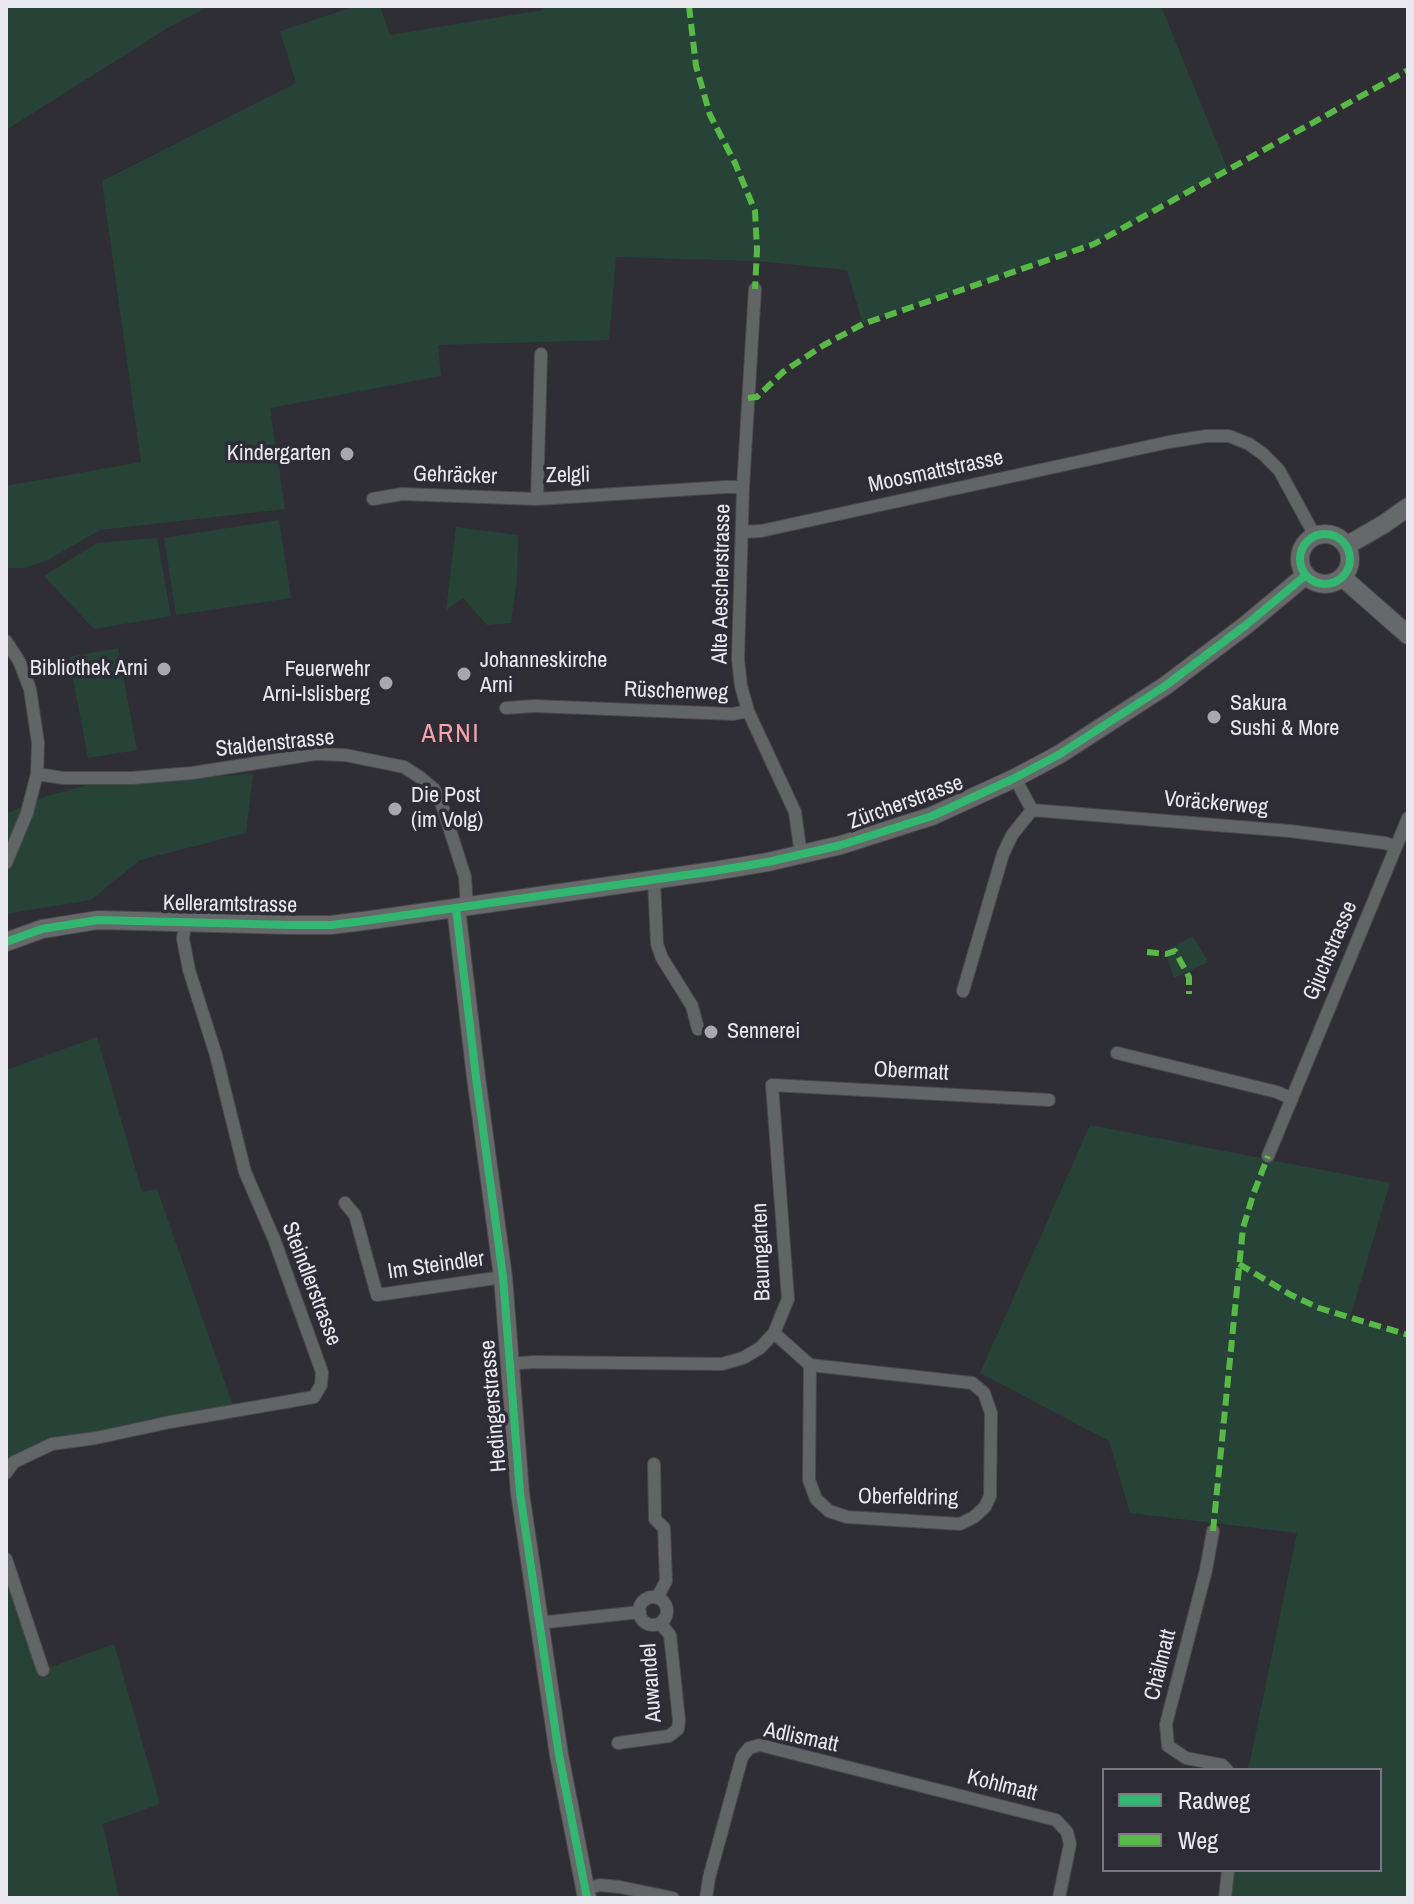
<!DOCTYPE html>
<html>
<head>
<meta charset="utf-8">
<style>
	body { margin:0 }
	#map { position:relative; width:1414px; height:1904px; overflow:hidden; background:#2f2e34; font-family:"Archivo Narrow",sans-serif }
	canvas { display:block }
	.frame { position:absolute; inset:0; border:8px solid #e9e8ef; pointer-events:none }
	.legend { position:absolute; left:1102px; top:1768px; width:280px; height:104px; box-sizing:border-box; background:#2e2c36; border:2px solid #797780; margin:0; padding:10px 14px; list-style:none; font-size:24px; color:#e9e8ef }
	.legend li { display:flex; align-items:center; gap:16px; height:40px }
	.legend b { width:40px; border:2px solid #797780 }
</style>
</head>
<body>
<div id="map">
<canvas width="1414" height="1904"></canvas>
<div class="frame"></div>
<ul class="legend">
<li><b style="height:10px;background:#33b770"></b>Radweg</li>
<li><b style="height:10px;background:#58b947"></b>Weg</li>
</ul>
</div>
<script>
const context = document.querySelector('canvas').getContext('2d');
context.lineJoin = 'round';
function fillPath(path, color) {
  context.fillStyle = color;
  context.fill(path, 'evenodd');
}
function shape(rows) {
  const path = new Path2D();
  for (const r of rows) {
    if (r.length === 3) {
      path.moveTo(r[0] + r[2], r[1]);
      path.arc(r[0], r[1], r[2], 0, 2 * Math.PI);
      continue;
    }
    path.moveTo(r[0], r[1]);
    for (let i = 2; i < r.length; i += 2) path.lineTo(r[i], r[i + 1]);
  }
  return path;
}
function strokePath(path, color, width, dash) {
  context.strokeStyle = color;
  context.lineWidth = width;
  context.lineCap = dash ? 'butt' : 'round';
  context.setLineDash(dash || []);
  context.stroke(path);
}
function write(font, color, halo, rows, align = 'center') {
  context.font = font + ' "Archivo Narrow",sans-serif';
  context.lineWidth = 7;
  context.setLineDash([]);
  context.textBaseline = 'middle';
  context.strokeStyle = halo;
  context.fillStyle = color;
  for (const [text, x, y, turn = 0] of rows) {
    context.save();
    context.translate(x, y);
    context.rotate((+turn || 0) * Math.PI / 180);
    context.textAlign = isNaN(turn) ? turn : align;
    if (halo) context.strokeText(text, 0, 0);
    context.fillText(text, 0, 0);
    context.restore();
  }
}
fillPath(shape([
	[6,6,209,6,166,29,6,130],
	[356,6,380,6,390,35,543,10,543,6,1161,6,1228,170,1094,244,863,324,847,270,757,261,616,257,609,340,438,345,441,376,270,408,285,509,100,530,46,561,24,568,6,568,6,486,141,462,102,181,296,83,280,31],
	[279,520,291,598,176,615,164,538],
	[456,527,518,535,517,580,511,623,487,625,463,598,446,610],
	[157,538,171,616,94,629,44,576,97,543],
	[118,648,137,750,88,758,69,657],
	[253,774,246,833,140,860,91,900,6,914,6,814,47,796,88,785],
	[1193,936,1208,962,1174,978,1165,951],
	[97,1037,142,1192,157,1189,235,1411,52,1444,6,1473,6,1070],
	[1090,1125,1390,1183,1350,1318,1408,1335,1408,1898,1225,1898,1228,1870,1380,1870,1380,1770,1246,1770,1249,1766,1297,1533,1130,1513,1109,1441,980,1373],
	[6,1559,43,1670,114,1644,160,1804,103,1824,119,1898,6,1898]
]), '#274337');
const street = shape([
	[755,289,743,487,738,659,741,686,748,711,795,812,801,855],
	[541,354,537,499,725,487,743,487],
	[373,499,402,494,537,499],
	[742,532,761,531,1169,442,1206,436,1229,436,1249,444,1263,454,1279,470,1315,536],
	[6,641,19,661,30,689,38,743,37,774,27,813,6,863],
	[506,708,534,706,733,714,748,711],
	[37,774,63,778,132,778,192,773,315,754,345,755,404,767,421,778,434,789,442,805,465,877,467,907],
	[1015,778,1032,810,1290,831,1385,843,1396,847],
	[654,880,657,944,662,958,692,1006,698,1029],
	[963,991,1003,854,1012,835,1032,810],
	[1117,1053,1277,1092,1292,1099],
	[1268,1156,1408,818],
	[345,1203,355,1215,377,1295,503,1277],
	[774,1333,810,1365,809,1480,816,1499,829,1511,847,1517,960,1524,974,1517,985,1507,990,1496,991,1413,984,1393,972,1383,810,1365],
	[508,1364,534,1362,722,1364,743,1358,760,1348,774,1333,788,1299,772,1085,1049,1100],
	[654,1464,655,1519,664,1528,666,1581,657,1598],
	[6,1473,14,1462,52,1444,96,1438,170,1422,314,1397,321,1385,322,1372,274,1239,245,1172,216,1055,189,970,183,939,185,922],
	[1213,1531,1206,1570,1166,1724,1168,1746,1186,1758,1222,1765,1227,1770],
	[6,1559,43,1670],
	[653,1611,14],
	[538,1623,640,1612],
	[618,1743,669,1736,678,1729,679,1720,670,1635,660,1623],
	[585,1889,600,1885,620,1887,673,1898],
	[706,1898,709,1878,742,1757,749,1748,760,1745,1056,1820,1067,1832,1070,1844,1059,1898],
	[1225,1898,1228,1870]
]);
const secondary = shape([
	[1325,559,25],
	[1346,546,1384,524,1408,507],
	[1342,577,1408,635],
	[456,908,476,1077,503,1277,520,1493,559,1755,587,1898],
	[6,942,42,929,98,920,291,925,331,925,371,920,714,871,768,862,841,845,932,816,1015,778,1060,754,1165,686,1246,625,1306,575]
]);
strokePath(street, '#4a494d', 14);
strokePath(secondary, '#4a494d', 20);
strokePath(street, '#626566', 12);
strokePath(secondary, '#656969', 18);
strokePath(shape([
	[689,6,696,66,710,115,735,163,755,211,757,250,755,289],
	[748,398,757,397,783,372,824,345,863,324,1094,244,1408,70],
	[1147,952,1166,954,1175,951,1189,977,1189,994],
	[1239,1264,1291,1295,1319,1308,1408,1335],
	[1213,1531,1243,1228,1253,1195,1268,1156]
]), '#58b947', 6, [12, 6]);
strokePath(shape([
	[1325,559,25],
	[456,908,476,1077,503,1277,520,1493,559,1755,587,1898],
	[6,942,42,929,98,920,291,925,331,925,371,920,714,871,768,862,841,845,932,816,1015,778,1060,754,1165,686,1246,625,1306,575]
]), '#33b770', 8);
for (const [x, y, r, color] of [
	[347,454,8,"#a8a7ae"],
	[164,669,8,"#a8a7ae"],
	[464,674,8,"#a8a7ae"],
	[386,683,8,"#a8a7ae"],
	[1214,717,8,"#a8a7ae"],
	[395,809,8,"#a8a7ae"],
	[711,1032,8,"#a8a7ae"]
]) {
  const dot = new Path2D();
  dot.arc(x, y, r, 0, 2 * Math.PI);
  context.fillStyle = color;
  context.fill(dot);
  strokePath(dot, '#2e2c36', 3);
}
write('22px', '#e9e8ef', '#2e2c36', [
	["Kindergarten",331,454,"right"],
	["Johanneskirche",480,661],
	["Arni",480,686],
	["Bibliothek Arni",148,669,"right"],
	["Feuerwehr",370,670,"right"],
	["Arni-Islisberg",370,695,"right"],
	["Sakura",1230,704],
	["Sushi & More",1230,729],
	["Die Post",411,796],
	["(im Volg)",411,821],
	["Sennerei",727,1032]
], 'left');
write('22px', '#e9e8ef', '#2e2c36', [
	["Moosmattstrasse",936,472,-12],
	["Gehräcker",455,476,2],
	["Zelgli",568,476,-1],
	["Alte Aescherstrasse",722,584,-89],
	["Rüschenweg",676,692,2],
	["Staldenstrasse",275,744,-6],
	["Zürcherstrasse",906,803,-20],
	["Voräckerweg",1216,804,5],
	["Kelleramtstrasse",230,905,1],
	["Gjuchstrasse",1331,951,-67],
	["Obermatt",911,1072,3],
	["Baumgarten",762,1252,-92],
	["Im Steindler",436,1266,-8],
	["Steindlerstrasse",311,1284,69],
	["Hedingerstrasse",494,1406,-95],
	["Oberfeldring",908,1498,1],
	["Chälmatt",1161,1665,-76],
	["Auwandel",652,1683,-94],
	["Adlismatt",801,1738,12],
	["Kohlmatt",1002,1786,14]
]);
context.letterSpacing = '2px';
write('26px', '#f8a4aa', '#2e2c36', [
	["ARNI",451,735]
]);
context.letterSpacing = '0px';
</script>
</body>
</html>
